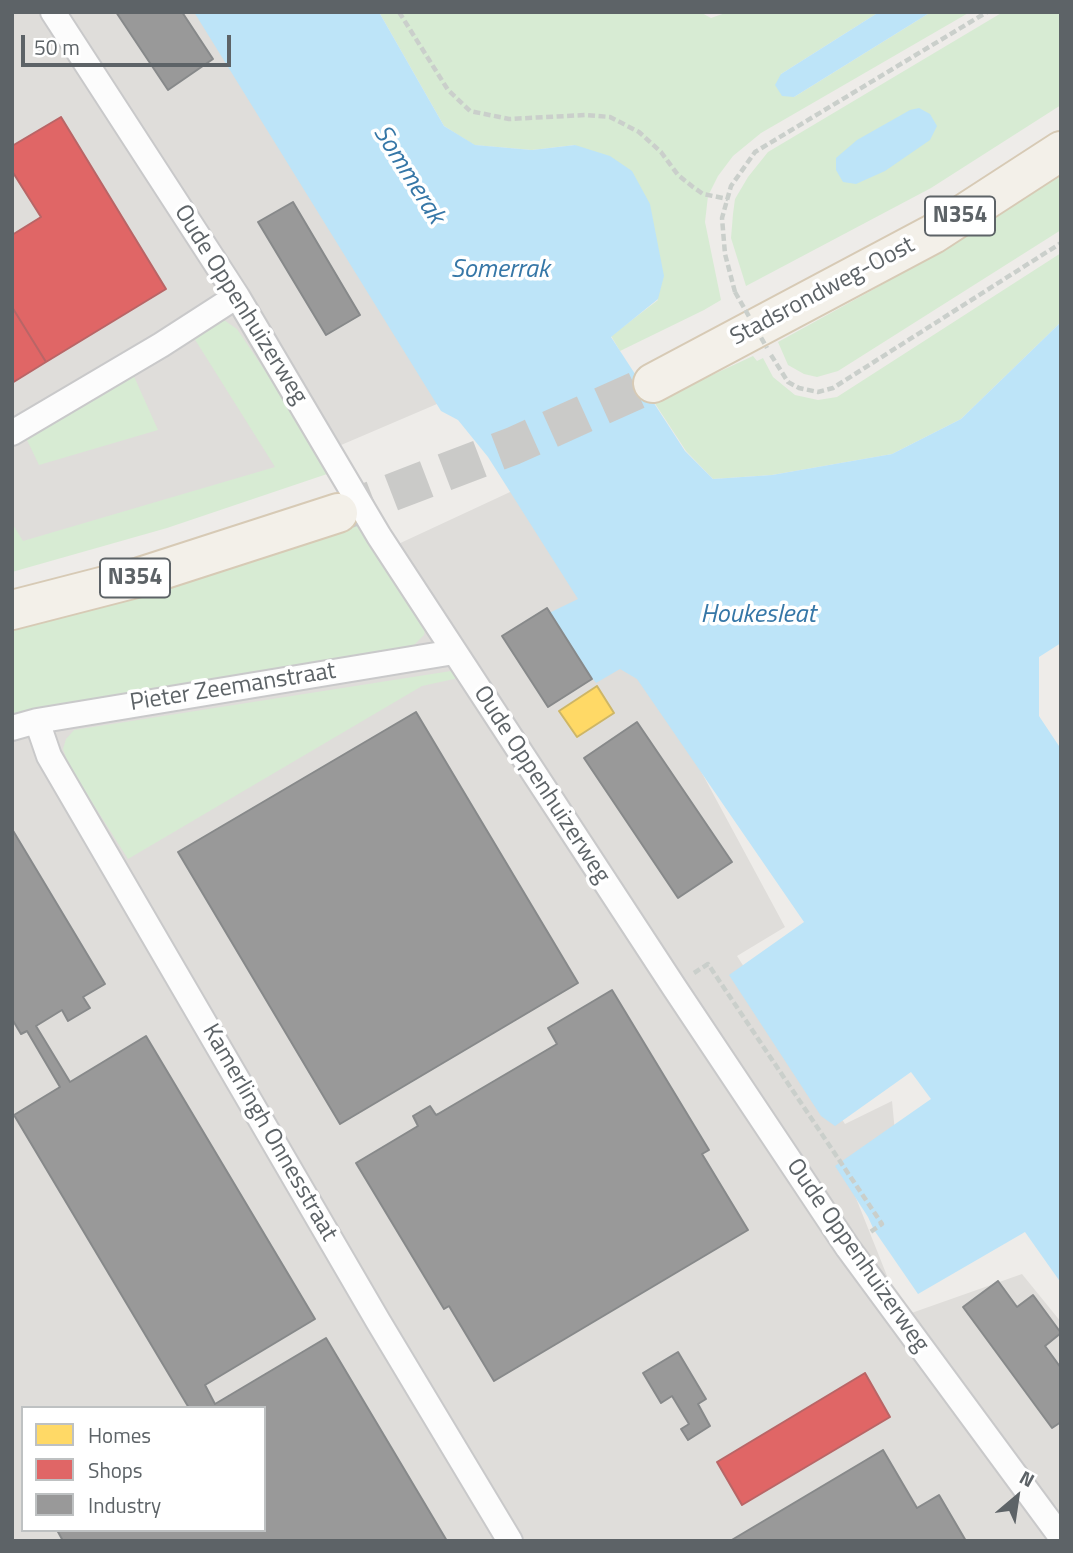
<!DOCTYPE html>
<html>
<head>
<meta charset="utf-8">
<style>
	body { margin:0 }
	#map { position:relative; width:1073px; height:1553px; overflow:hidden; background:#eeece9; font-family:"Titillium Web",sans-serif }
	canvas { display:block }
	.frame { position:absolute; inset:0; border:14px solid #5d6367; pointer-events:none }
	.legend { position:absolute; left:21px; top:1406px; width:245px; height:126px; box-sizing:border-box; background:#fff; border:2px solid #bec1c2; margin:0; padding:9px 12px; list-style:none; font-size:21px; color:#5d6367 }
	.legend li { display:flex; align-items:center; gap:14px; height:35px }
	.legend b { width:35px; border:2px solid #bec1c2 }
	.north { position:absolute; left:982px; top:1462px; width:70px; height:70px; -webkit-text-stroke:5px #fff; paint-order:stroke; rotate:29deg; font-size:19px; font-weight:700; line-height:28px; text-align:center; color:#5d6367 }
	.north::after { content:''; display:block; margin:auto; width:24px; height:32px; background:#5d6367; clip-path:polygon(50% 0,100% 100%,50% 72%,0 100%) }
	.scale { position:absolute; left:21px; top:35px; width:210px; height:32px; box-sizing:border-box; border:4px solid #5d6367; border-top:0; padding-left:9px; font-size:21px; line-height:24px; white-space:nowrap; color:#5d6367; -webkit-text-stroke:5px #fff; paint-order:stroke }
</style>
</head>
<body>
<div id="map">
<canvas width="1073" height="1553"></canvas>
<div class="frame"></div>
<ul class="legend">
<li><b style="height:19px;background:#ffd966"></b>Homes</li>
<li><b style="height:19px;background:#e06666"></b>Shops</li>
<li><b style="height:19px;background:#999"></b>Industry</li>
</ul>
<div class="north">N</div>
<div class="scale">50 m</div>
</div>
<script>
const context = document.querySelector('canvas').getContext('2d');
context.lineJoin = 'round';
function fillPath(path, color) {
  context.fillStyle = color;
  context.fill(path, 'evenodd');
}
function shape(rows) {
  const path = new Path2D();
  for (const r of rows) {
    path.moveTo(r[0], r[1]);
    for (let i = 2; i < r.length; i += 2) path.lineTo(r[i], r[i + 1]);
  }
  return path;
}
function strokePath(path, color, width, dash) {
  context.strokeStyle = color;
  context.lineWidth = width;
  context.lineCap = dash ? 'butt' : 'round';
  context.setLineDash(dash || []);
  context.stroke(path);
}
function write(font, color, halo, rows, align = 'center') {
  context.font = font + ' "Titillium Web",sans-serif';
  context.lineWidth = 7;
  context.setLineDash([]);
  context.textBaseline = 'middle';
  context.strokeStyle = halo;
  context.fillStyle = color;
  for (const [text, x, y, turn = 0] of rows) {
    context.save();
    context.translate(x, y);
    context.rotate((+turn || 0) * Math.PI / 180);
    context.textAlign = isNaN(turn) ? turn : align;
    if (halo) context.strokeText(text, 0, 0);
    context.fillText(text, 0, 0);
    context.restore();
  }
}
fillPath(shape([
	[12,12,219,12,458,395,264,478,12,551],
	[523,486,642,662,785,927,737,956,845,1124,892,1101,896,1143,846,1173,903,1316,1022,1274,1061,1322,1061,1541,12,1541,12,685,222,626],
	[23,1408,264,1408,264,1530,23,1530]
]), '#dfddda');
fillPath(shape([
	[379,12,700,12,711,18,728,12,879,12,781,74,794,97,931,12,970,12,761,133,733,156,718,176,708,196,705,222,721,300,704,310,620,351,611,336,658,300,575,145,532,150,474,145,444,126],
	[1003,12,1061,12,1061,105,931,188,746,286,731,238,733,214,735,199,748,177,768,152],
	[1061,170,1061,230,838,371,817,377,804,374,788,365,778,342,876,288],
	[1061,253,1061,322,961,419,892,454,772,475,713,479,686,451,654,402,753,356,757,361,763,358,773,377,795,395,818,400,837,397],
	[224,320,237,329,333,472,167,528,12,572,12,523,23,541,275,467,194,338],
	[132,372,158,430,39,465,27,440],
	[365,523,427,620,424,635,413,646,308,668,37,708,12,715,12,630,177,586],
	[451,671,463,677,422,686,128,859,69,766,63,749,66,739,74,730]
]), '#d7ebd3');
fillPath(shape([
	[194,12,379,12,444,126,475,145,532,150,575,145,610,156,632,171,650,204,664,276,658,299,611,337,685,451,713,479,772,475,892,454,961,419,1061,322,1061,643,1039,657,1039,716,1061,749,1061,1283,1025,1232,918,1294,874,1230,868,1217,835,1166,931,1099,911,1072,835,1126,821,1116,729,975,804,922,637,679,620,669,596,683,545,615,578,599,488,457,458,420,441,411],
	[879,12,931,12,794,97,782,96,775,85,781,74],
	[919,108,930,114,937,126,930,140,885,171,856,184,843,182,836,170,836,158,857,140,910,110]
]), '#bde4f8');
const homes = shape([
	[597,686,614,713,577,737,559,711,597,686]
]);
fillPath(homes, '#ffd966');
strokePath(homes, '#ceb666', 2);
const shops = shape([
	[61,117,166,289,46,362,12,307,12,235,41,217,12,171,12,146,61,117],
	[12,307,46,362,12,383,12,307],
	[865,1373,890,1417,742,1505,717,1462,865,1373]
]);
fillPath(shops, '#e06666');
strokePath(shops, '#b96566', 2);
const industry = shape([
	[116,12,182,12,213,59,168,90,116,12],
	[293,202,360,315,326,335,258,222,293,202],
	[547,608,592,679,548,707,502,636,547,608],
	[416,712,578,983,340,1124,178,852,416,712],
	[637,722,732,862,678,898,584,758,637,722],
	[12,829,105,984,83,997,90,1008,68,1021,62,1010,36,1026,70,1082,146,1036,315,1319,205,1385,215,1404,326,1338,447,1541,63,1541,57,1530,264,1530,264,1408,189,1408,14,1115,60,1087,27,1031,21,1034,12,1019,12,829],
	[612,990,709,1150,702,1154,748,1230,494,1381,449,1306,444,1309,356,1163,418,1126,413,1116,430,1106,436,1115,438,1114,557,1044,548,1028,612,990],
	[998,1281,1017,1307,1033,1295,1061,1333,1045,1346,1061,1368,1061,1422,1052,1428,963,1307,998,1281],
	[678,1352,706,1399,698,1404,710,1426,688,1440,681,1429,689,1424,672,1396,661,1403,643,1373,678,1352],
	[883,1450,917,1508,939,1495,966,1541,730,1541,883,1450]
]);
fillPath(industry, '#999');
strokePath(industry, '#87898a', 2);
strokePath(shape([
	[338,513,513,446,653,383]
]), '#cacac8', 38, [38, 19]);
const street = shape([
	[53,12,237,296,379,536,674,987,848,1248,1061,1537],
	[12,433,161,345,237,296],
	[37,721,49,756,378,1321,510,1541],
	[12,728,37,721,454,652]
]);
const primary = shape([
	[653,383,933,234,1061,151],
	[12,610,140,577,338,513]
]);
strokePath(street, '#c9c9ca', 28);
strokePath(primary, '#d7cab5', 42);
strokePath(shape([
	[399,12,448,90,470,111,509,119,586,115,610,117,639,132,661,152,678,175,693,187,703,194,728,199],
	[735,292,725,254,722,218,731,186,755,152,987,12],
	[771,355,788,382,799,388,818,392,833,388,1061,243],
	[694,973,708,964,882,1224,869,1233]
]), '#cacfcb', 4.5, [7, 3.5]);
strokePath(street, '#fcfcfc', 24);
strokePath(primary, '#f3f0e9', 38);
strokePath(shape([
	[735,292,767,348]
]), '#cacfcb', 4.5, [7, 3.5]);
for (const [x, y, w] of [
	[960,216,70],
	[135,578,70]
]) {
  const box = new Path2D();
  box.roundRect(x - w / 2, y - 19.5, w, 39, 5);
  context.fillStyle = '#fff';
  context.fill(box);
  strokePath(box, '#5d6367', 2);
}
write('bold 23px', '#5d6367', null, [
	["N354",960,216],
	["N354",135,578]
]);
write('24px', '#5d6367', '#fff', [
	["Stadsrondweg-Oost",823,292,-28],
	["Oude Oppenhuizerweg",240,305,58],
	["Pieter Zeemanstraat",233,688,-9],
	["Oude Oppenhuizerweg",541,785,57],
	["Kamerlingh Onnesstraat",269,1133,60],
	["Oude Oppenhuizerweg",857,1256,55]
]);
write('italic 26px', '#3677a7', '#fff', [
	["Sommerak",408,175,58],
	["Somerrak",500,271],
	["Houkesleat",758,616]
]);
</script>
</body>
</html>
